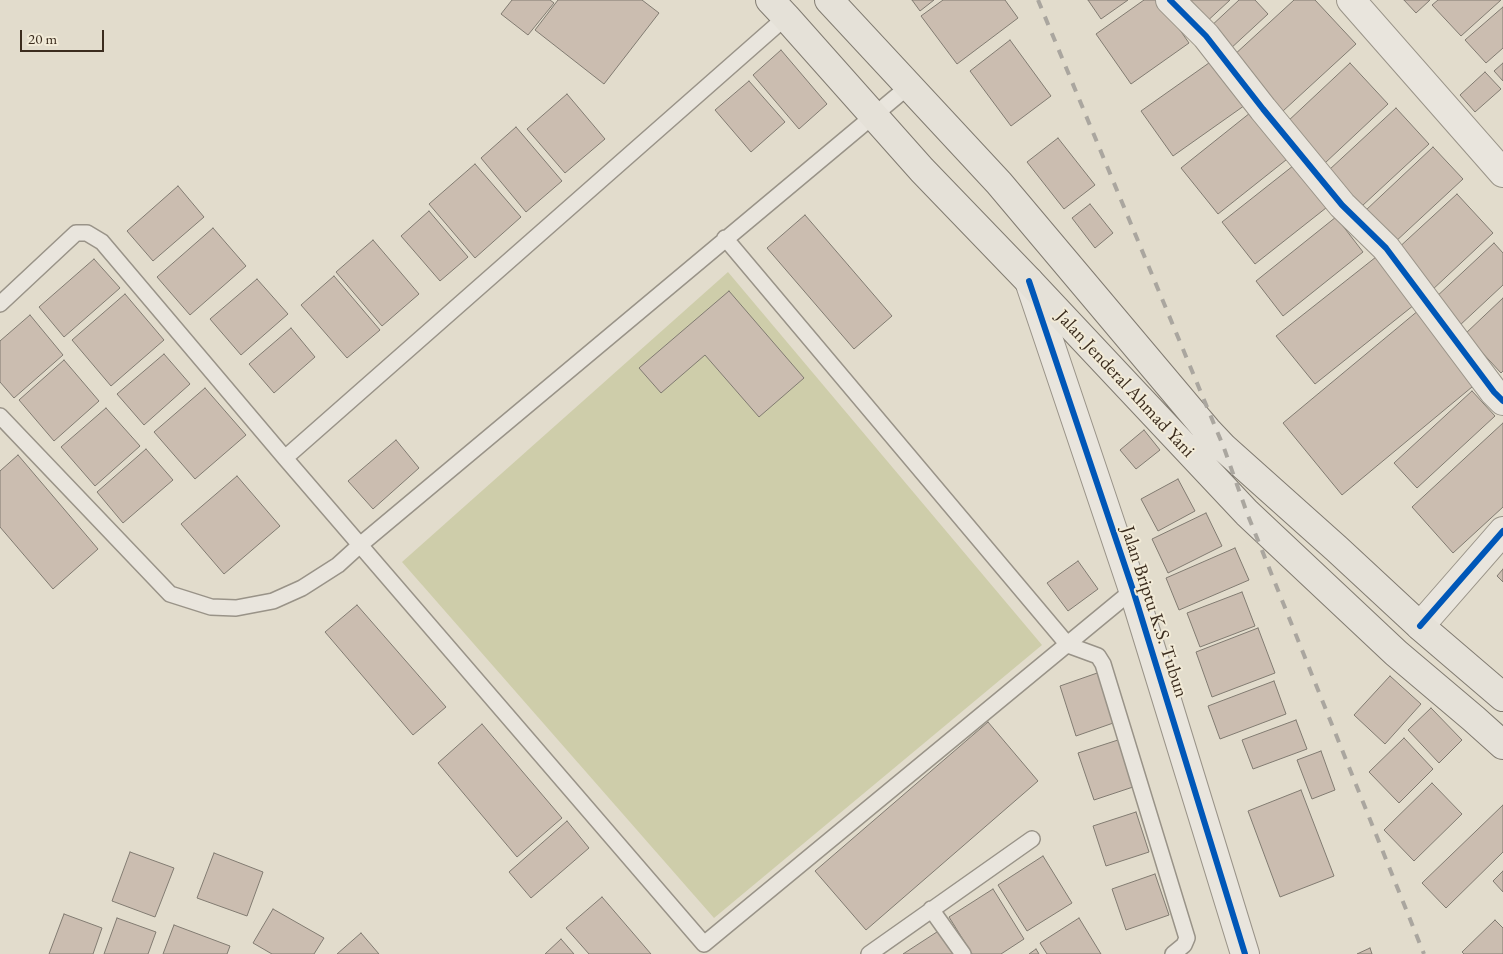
<!DOCTYPE html>
<html>
<head>
<meta charset="utf-8">
<style>
	body { margin:0 }
	#map { position:relative; width:1503px; height:954px; overflow:hidden; background:#e2dccc; font-family:"EB Garamond",serif }
	canvas { display:block }
	.scale { position:absolute; left:20px; top:30px; width:84px; height:22px; box-sizing:border-box; border:2px solid #3b2c1e; border-top:0; padding-left:6px; font-size:15px; line-height:18px; white-space:nowrap; color:#3b2c1e; -webkit-text-stroke:4px #f2ebd8; paint-order:stroke }
</style>
</head>
<body>
<div id="map">
<canvas width="1503" height="954"></canvas>
<div class="scale">20 m</div>
</div>
<script>
const context = document.querySelector('canvas').getContext('2d');
context.lineJoin = 'round';
function fillPath(path, color) {
  context.fillStyle = color;
  context.fill(path, 'evenodd');
}
function shape(rows) {
  const path = new Path2D();
  for (const r of rows) {
    path.moveTo(r[0], r[1]);
    for (let i = 2; i < r.length; i += 2) path.lineTo(r[i], r[i + 1]);
  }
  return path;
}
function strokePath(path, color, width, dash) {
  context.strokeStyle = color;
  context.lineWidth = width;
  context.lineCap = dash ? 'butt' : 'round';
  context.setLineDash(dash || []);
  context.stroke(path);
}
function write(font, color, halo, rows, align = 'center') {
  context.font = font + ' "EB Garamond",serif';
  context.lineWidth = 4;
  context.setLineDash([]);
  context.textBaseline = 'middle';
  context.strokeStyle = halo;
  context.fillStyle = color;
  for (const [text, x, y, turn = 0] of rows) {
    context.save();
    context.translate(x, y);
    context.rotate((+turn || 0) * Math.PI / 180);
    context.textAlign = isNaN(turn) ? turn : align;
    if (halo) context.strokeText(text, 0, 0);
    context.fillText(text, 0, 0);
    context.restore();
  }
}
fillPath(shape([
	[728,272,1042,645,714,918,402,562]
]), '#cecdaa');
const building = shape([
	[512,0,550,0,554,3,528,35,501,14,512,0],
	[558,0,642,0,659,13,604,84,535,30,558,0],
	[912,0,934,0,920,11,912,0],
	[943,0,1005,0,1018,18,957,64,921,16,943,0],
	[1088,0,1128,0,1101,19,1088,0],
	[1144,0,1159,0,1189,43,1131,84,1096,34,1144,0],
	[1181,0,1230,0,1203,25,1181,0],
	[1239,0,1255,0,1268,14,1229,50,1209,28,1239,0],
	[1294,0,1315,0,1356,44,1283,111,1233,56,1294,0],
	[1404,0,1430,0,1416,13,1404,0],
	[1438,0,1501,0,1461,36,1432,5,1438,0],
	[1503,7,1503,48,1486,63,1465,40,1503,7],
	[1010,40,1051,96,1011,126,970,71,1010,40],
	[781,50,827,104,799,129,753,75,781,50],
	[1216,58,1248,103,1173,156,1141,111,1216,58],
	[1350,63,1388,104,1325,163,1287,122,1350,63],
	[1503,63,1503,81,1494,71,1503,63],
	[1485,72,1501,89,1475,112,1460,95,1485,72],
	[749,81,785,122,751,152,715,110,749,81],
	[567,94,605,139,565,173,527,129,567,94],
	[1396,108,1429,144,1362,206,1329,170,1396,108],
	[1255,109,1291,156,1218,214,1181,168,1255,109],
	[516,127,562,181,526,212,481,158,516,127],
	[1058,138,1095,185,1064,209,1027,162,1058,138],
	[1433,147,1463,179,1394,243,1365,211,1433,147],
	[1298,162,1331,204,1255,264,1222,222,1298,162],
	[475,164,521,217,475,258,429,204,475,164],
	[178,186,204,217,153,261,127,231,178,186],
	[1457,194,1493,233,1431,291,1395,251,1457,194],
	[1090,204,1113,233,1095,248,1072,218,1090,204],
	[429,211,468,257,440,281,401,236,429,211],
	[805,215,892,316,854,349,767,248,805,215],
	[1336,217,1363,252,1283,316,1256,281,1336,217],
	[213,228,246,266,190,315,157,277,213,228],
	[373,240,419,294,382,326,336,272,373,240],
	[1494,243,1503,253,1503,285,1459,326,1434,299,1494,243],
	[1376,257,1414,305,1315,384,1276,336,1376,257],
	[94,259,120,288,64,337,39,307,94,259],
	[334,276,380,330,347,358,301,305,334,276],
	[257,279,288,314,241,355,210,319,257,279],
	[729,291,804,378,759,417,705,355,661,393,639,368,729,291],
	[125,294,164,340,111,386,72,340,125,294],
	[1503,298,1503,371,1501,373,1465,334,1503,298],
	[1419,310,1478,382,1342,495,1283,423,1419,310],
	[30,315,63,355,14,398,0,382,0,341,30,315],
	[291,328,315,357,274,393,249,364,291,328],
	[164,354,190,384,144,425,117,394,164,354],
	[64,360,99,401,54,441,19,400,64,360],
	[205,388,246,435,195,479,154,432,205,388],
	[1472,391,1495,416,1417,488,1394,463,1472,391],
	[106,408,140,446,95,486,61,447,106,408],
	[1503,423,1503,507,1453,553,1412,507,1503,423],
	[1144,430,1160,450,1136,469,1120,450,1144,430],
	[396,440,419,468,373,509,348,481,396,440],
	[146,449,173,480,123,523,97,492,146,449],
	[18,455,98,549,53,589,0,527,0,471,18,455],
	[237,476,280,526,224,574,181,524,237,476],
	[1178,479,1195,511,1158,531,1141,499,1178,479],
	[1206,513,1222,546,1168,573,1152,539,1206,513],
	[1235,548,1249,580,1179,610,1166,578,1235,548],
	[1078,561,1098,589,1068,611,1047,583,1078,561],
	[1503,569,1503,582,1497,576,1503,569],
	[1242,592,1255,626,1200,647,1187,613,1242,592],
	[357,605,446,707,413,735,325,632,357,605],
	[1258,628,1275,673,1212,697,1196,652,1258,628],
	[1103,671,1119,721,1076,736,1060,686,1103,671],
	[1390,676,1421,704,1385,744,1354,715,1390,676],
	[1274,681,1286,714,1220,739,1208,706,1274,681],
	[1431,708,1462,740,1439,763,1408,730,1431,708],
	[1296,720,1307,749,1253,769,1242,740,1296,720],
	[988,722,1038,781,866,930,815,871,988,722],
	[482,724,562,818,517,857,438,763,482,724],
	[1404,738,1433,769,1399,803,1369,772,1404,738],
	[1118,740,1133,787,1094,800,1078,753,1118,740],
	[1321,751,1335,790,1312,799,1297,760,1321,751],
	[1432,783,1462,814,1414,861,1384,830,1432,783],
	[1301,790,1334,876,1280,897,1248,811,1301,790],
	[1503,805,1503,852,1446,908,1422,883,1503,805],
	[1136,812,1149,852,1106,866,1093,826,1136,812],
	[567,821,589,848,531,898,509,872,567,821],
	[130,852,174,868,155,917,112,901,130,852],
	[214,853,263,872,247,916,197,898,214,853],
	[1043,856,1072,903,1027,931,998,885,1043,856],
	[1503,871,1503,892,1493,881,1503,871],
	[1155,874,1169,915,1126,930,1112,889,1155,874],
	[993,889,1024,939,1001,954,972,954,949,917,993,889],
	[602,897,651,954,589,954,566,928,602,897],
	[273,909,324,938,314,954,272,954,253,943,273,909],
	[64,914,102,928,93,954,49,954,64,914],
	[117,918,156,932,148,954,104,954,117,918],
	[1079,918,1101,954,1047,954,1040,943,1079,918],
	[1495,920,1503,928,1503,954,1464,954,1462,952,1495,920],
	[174,925,230,946,227,954,163,954,174,925],
	[940,930,955,954,903,954,940,930],
	[361,933,379,954,337,954,361,933],
	[561,939,574,954,545,954,561,939],
	[1370,948,1372,954,1357,954,1370,948],
	[1036,949,1039,954,1029,954,1036,949]
]);
fillPath(building, '#cbbdb0');
strokePath(building, '#817b71', 1);
const lane = shape([
	[725,238,1068,645,1098,656,1103,664,1187,938,1184,945,1173,954],
	[0,304,76,233,87,233,102,242,285,458,704,944,1133,590],
	[0,416,170,594,211,607,236,608,273,601,302,588,338,565,360,545,909,86],
	[285,458,786,17],
	[931,909,963,954],
	[869,954,1032,839]
]);
const street = shape([
	[1170,0,1206,36,1263,109,1342,205,1386,248,1494,392,1503,401],
	[1351,0,1503,173],
	[1029,281,1133,590,1245,954],
	[1420,626,1503,531]
]);
const primary = shape([
	[770,0,786,17,922,170,1029,281,1247,513,1396,653,1474,719,1503,745],
	[829,0,999,183,1207,430,1224,448,1337,549,1420,626,1503,697]
]);
strokePath(lane, '#999388', 18);
strokePath(street, '#999388', 30);
strokePath(primary, '#817b71', 30);
strokePath(lane, '#e9e5dd', 15);
strokePath(street, '#e9e5dd', 28);
strokePath(primary, '#e5e1d8', 28);
strokePath(shape([
	[1038,0,1224,448,1247,513,1424,954]
]), '#aaa69f', 4, [9, 9]);
strokePath(shape([
	[1170,0,1206,36,1263,109,1342,205,1386,248,1494,392,1503,401],
	[1029,281,1133,590,1245,954],
	[1420,626,1503,531]
]), '#0057b8', 6);
write('19px', '#3b2c1e', '#f2ebd8', [
	["Jalan Jenderal Ahmad Yani",1125,384,47],
	["Jalan Briptu K.S. Tubun",1154,612,72]
]);
</script>
</body>
</html>
